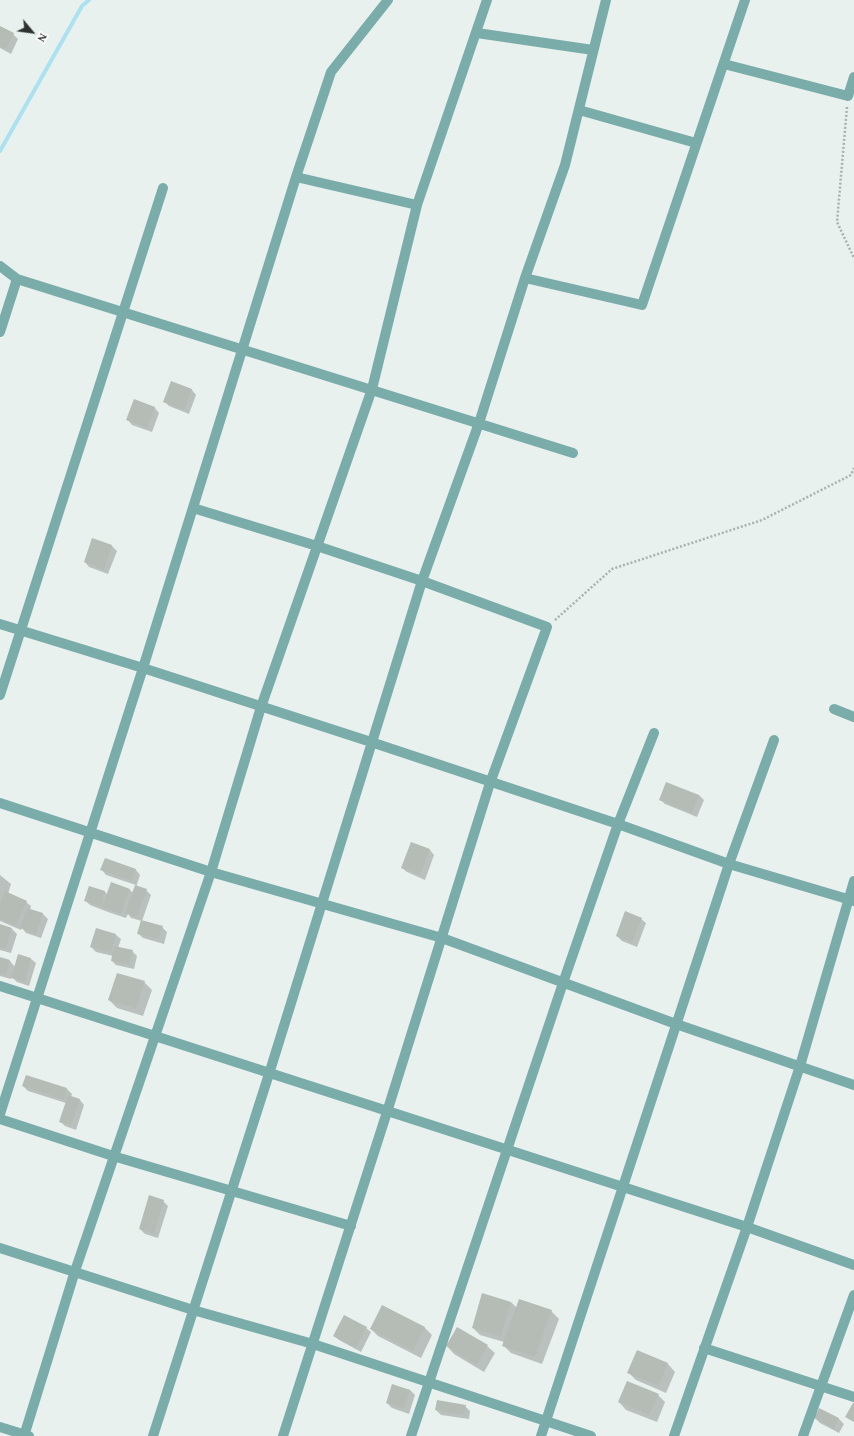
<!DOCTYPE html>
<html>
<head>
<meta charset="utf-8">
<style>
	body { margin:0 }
	#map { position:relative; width:854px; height:1436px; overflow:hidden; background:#e8f1ee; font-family:"Times New Roman",serif }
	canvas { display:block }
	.north { position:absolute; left:12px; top:12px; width:40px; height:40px; -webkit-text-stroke:3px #fff; paint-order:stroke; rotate:119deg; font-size:11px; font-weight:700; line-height:16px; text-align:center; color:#2e3230 }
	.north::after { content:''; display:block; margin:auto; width:14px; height:18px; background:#2e3230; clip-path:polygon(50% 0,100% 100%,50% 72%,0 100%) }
</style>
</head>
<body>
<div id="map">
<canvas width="854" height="1436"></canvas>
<div class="north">N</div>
</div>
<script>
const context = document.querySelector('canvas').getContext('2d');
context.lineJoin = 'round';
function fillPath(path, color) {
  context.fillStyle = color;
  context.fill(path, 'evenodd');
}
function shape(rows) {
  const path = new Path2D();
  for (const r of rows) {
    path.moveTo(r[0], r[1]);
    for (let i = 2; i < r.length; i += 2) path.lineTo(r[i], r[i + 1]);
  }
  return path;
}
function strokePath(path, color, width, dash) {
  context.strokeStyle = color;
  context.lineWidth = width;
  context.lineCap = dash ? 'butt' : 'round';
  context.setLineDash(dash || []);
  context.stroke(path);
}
fillPath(shape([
	[0,27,13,34,18,39,11,54,0,48],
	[172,382,192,390,196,395,189,414,169,406,164,401],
	[135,401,155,408,159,413,152,432,132,425,128,420],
	[93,539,112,546,117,551,108,574,89,567,85,562],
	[699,795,704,800,697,817,665,804,660,799],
	[412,843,430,850,434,855,425,880,407,872,402,868],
	[102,870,136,870,140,875,136,887,146,890,151,895,142,921,162,927,167,932,164,944,143,938,138,933,142,921,131,918,128,914,126,918,108,912,90,905,85,900,89,887,105,892,108,895,112,883,130,890,133,893,136,885,106,875],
	[0,875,11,884,8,894,26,902,31,906,30,910,43,914,48,919,41,938,26,933,22,928,21,930,0,921],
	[641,919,646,923,637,947,622,941,617,936],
	[0,925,12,929,17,934,11,953,0,950],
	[97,929,116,935,121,939,118,948,132,951,137,956,134,969,116,965,112,961,113,956,96,952,91,947],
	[0,958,10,961,15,967,31,959,36,963,29,986,17,982,12,977,11,979,0,976],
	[144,982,152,990,143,1016,117,1008,109,1000],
	[26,1076,67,1089,72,1094,71,1097,80,1100,84,1105,76,1130,65,1126,60,1121,66,1103,28,1091,23,1086],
	[163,1201,168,1206,158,1238,145,1234,140,1229],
	[511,1302,517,1308,551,1311,559,1319,542,1364,511,1353,503,1345,504,1342,480,1335,473,1328],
	[382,1307,425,1328,432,1335,421,1358,378,1336,371,1329],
	[366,1328,371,1332,361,1352,339,1340,334,1336],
	[447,1346,487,1346,495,1353,484,1372,454,1354],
	[638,1351,668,1364,675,1372,666,1393,636,1380,629,1373],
	[393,1385,410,1390,415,1395,409,1414,392,1408,387,1403],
	[658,1395,665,1402,657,1422,626,1410,619,1402],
	[465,1406,470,1411,469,1419,441,1415,436,1410],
	[820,1409,839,1419,844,1424,839,1433,820,1423,815,1418]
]), '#0003');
strokePath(shape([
	[0,151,82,6,89,0]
]), '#ace1f1', 4);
fillPath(shape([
	[0,26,14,33,6,49,0,47],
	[171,381,192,389,184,410,163,402],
	[134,399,155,407,147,428,126,420],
	[92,538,112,545,104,570,84,562],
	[666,782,699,795,692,813,659,800],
	[411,842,430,849,420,875,401,868],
	[105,858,136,869,132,881,100,870],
	[111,882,130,889,121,914,102,907],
	[135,885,147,889,137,917,125,913],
	[89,886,105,891,101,906,84,901],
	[5,891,27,901,16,926,0,919,0,903],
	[27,908,43,913,36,934,20,928],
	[625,911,642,918,632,943,616,936],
	[141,920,163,926,159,939,137,934],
	[0,924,12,928,6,949,0,947],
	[96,928,116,934,111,953,90,947],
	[114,946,133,950,129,965,111,961],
	[18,954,31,958,25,982,11,978],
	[0,957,10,960,6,975,0,973],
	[117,973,145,981,136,1009,108,1000],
	[26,1075,67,1088,64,1100,22,1086],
	[68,1095,80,1099,71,1126,59,1122],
	[149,1195,164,1200,154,1234,139,1229],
	[482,1293,511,1302,501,1337,472,1328],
	[519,1299,552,1310,535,1357,502,1346],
	[382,1305,425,1327,413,1351,370,1329],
	[344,1315,367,1327,356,1348,333,1336],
	[457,1327,488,1345,476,1365,446,1346],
	[637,1350,668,1363,659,1386,627,1373],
	[627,1381,659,1394,649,1415,618,1402],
	[392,1384,410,1390,404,1409,386,1403],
	[437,1400,466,1405,464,1415,435,1410],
	[853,1403,854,1403,854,1422,845,1417],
	[819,1408,839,1418,834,1429,814,1418]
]), '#b5bbb5');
strokePath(shape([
	[847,107,837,222,854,258],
	[555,620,612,569,762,520,851,475,854,468]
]), '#aab1af', 2.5, [2, 2]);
strokePath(shape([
	[477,33,593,50],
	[724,64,848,96,854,77],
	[579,110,696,143],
	[296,177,417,205],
	[0,266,17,279,573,453],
	[525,278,642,305,745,0],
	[0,332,17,279],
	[193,508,317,546,422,581,547,627,490,783,387,1112,283,1436],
	[0,624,143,668,371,742,618,824,729,864,854,901],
	[0,695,163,188],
	[834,709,854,717],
	[0,803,211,872,442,938,676,1024,854,1085],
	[0,986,747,1227,854,1265],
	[0,1114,143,668,296,177,331,72,388,0],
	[0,1119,113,1156,351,1226],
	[0,1248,193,1310,313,1344,591,1436],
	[704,1348,854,1397],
	[0,1427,29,1436],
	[24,1436,75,1271,211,872,261,707,372,389,417,205,487,0],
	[153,1436,269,1074,422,581,479,423,525,278,565,165,606,0],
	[411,1436,563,983,618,824,654,733],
	[541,1436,729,864,774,740],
	[674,1436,747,1227,800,1066,854,881],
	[803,1436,854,1295]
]), '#7aacaa', 10);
</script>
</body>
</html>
